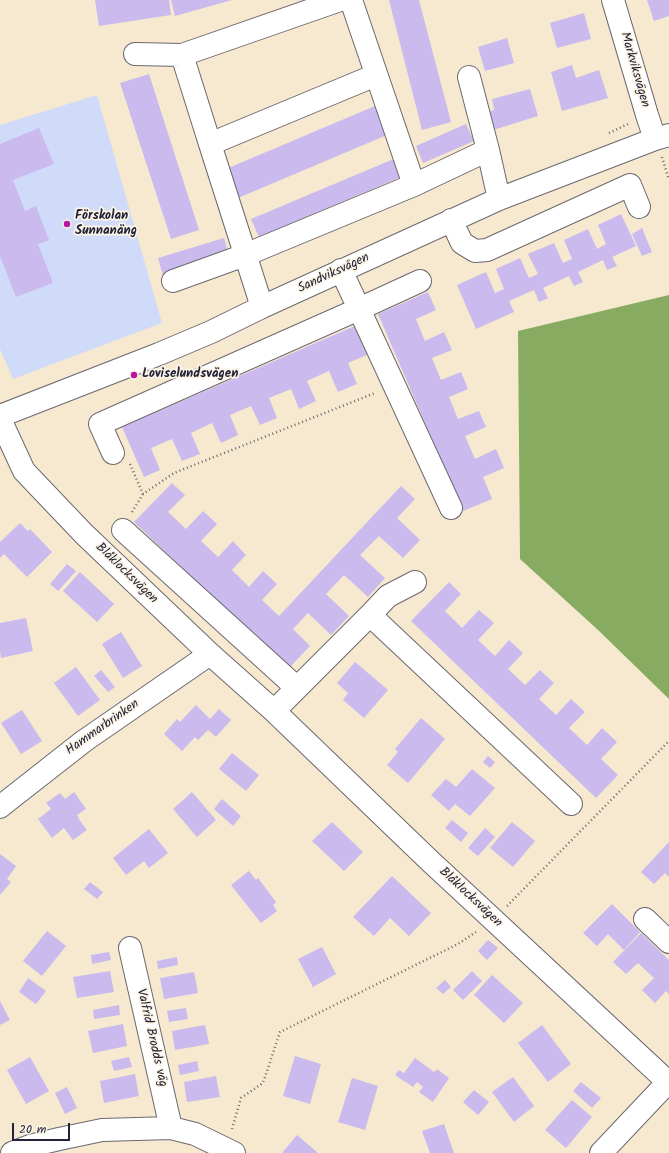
<!DOCTYPE html>
<html>
<head>
<meta charset="utf-8">
<style>
	body { margin:0 }
	#map { position:relative; width:669px; height:1153px; overflow:hidden; background:#f6e9d0; font-family:Kalam,sans-serif }
	canvas { display:block }
	.scale { position:absolute; left:12px; top:1123px; width:58px; height:18px; box-sizing:border-box; border:2px solid #22223b; border-top:0; padding-left:5px; font-size:12px; line-height:14px; white-space:nowrap; color:#22223b; -webkit-text-stroke:3px #fcf5e5; paint-order:stroke }
</style>
</head>
<body>
<div id="map">
<canvas width="669" height="1153"></canvas>
<div class="scale">20 m</div>
</div>
<script>
const context = document.querySelector('canvas').getContext('2d');
context.lineJoin = 'round';
function fillPath(path, color) {
  context.fillStyle = color;
  context.fill(path, 'evenodd');
}
function shape(rows) {
  const path = new Path2D();
  for (const r of rows) {
    path.moveTo(r[0], r[1]);
    for (let i = 2; i < r.length; i += 2) path.lineTo(r[i], r[i + 1]);
  }
  return path;
}
function strokePath(path, color, width, dash) {
  context.strokeStyle = color;
  context.lineWidth = width;
  context.lineCap = dash ? 'butt' : 'round';
  context.setLineDash(dash || []);
  context.stroke(path);
}
function write(font, color, halo, rows, align = 'center') {
  context.font = font + ' Kalam,sans-serif';
  context.lineWidth = 3.5;
  context.setLineDash([]);
  context.textBaseline = 'middle';
  context.strokeStyle = halo;
  context.fillStyle = color;
  for (const [text, x, y, turn = 0] of rows) {
    context.save();
    context.translate(x, y);
    context.rotate((+turn || 0) * Math.PI / 180);
    context.textAlign = isNaN(turn) ? turn : align;
    if (halo) context.strokeText(text, 0, 0);
    context.fillText(text, 0, 0);
    context.restore();
  }
}
fillPath(shape([
	[97,95,162,323,13,379,0,349,0,125]
]), '#d0daf9');
fillPath(shape([
	[669,295,669,699,597,629,520,559,518,331]
]), '#87ac61');
fillPath(shape([
	[95,0,169,0,171,15,99,26],
	[171,0,232,0,175,16],
	[389,0,419,0,451,122,422,130],
	[647,0,669,0,669,16,654,21],
	[584,13,591,39,557,48,550,23],
	[507,38,514,63,485,71,478,47],
	[572,65,576,78,599,70,608,98,562,111,551,72],
	[149,74,199,230,171,239,120,83],
	[530,89,538,116,490,131,484,113,494,110,492,99],
	[375,106,387,135,238,198,226,169],
	[466,124,474,141,423,163,416,146],
	[39,128,54,164,13,180,25,211,36,206,49,240,38,244,53,283,16,297,0,256,0,144],
	[396,158,403,176,259,237,251,219],
	[621,214,636,246,612,257,617,266,607,270,603,260,578,272,583,282,574,286,569,276,543,288,548,298,539,302,534,290,509,301,514,312,476,329,457,285,486,272,495,293,504,289,496,269,520,258,529,278,538,274,528,254,554,243,563,263,572,259,564,240,588,229,597,249,606,244,598,225],
	[642,228,652,252,642,256,632,234],
	[224,238,229,256,163,276,158,258],
	[428,292,436,310,416,319,425,341,444,332,452,350,432,358,441,380,461,372,468,389,449,397,458,419,479,411,486,427,465,436,475,459,496,449,504,468,483,477,492,499,463,511,378,314],
	[357,325,369,354,348,363,357,384,338,392,329,371,307,381,316,401,299,409,291,389,269,398,277,418,260,425,251,406,230,415,238,435,221,443,212,423,191,433,200,454,182,461,172,439,151,448,160,470,144,477,122,427],
	[172,483,185,495,168,512,186,529,203,511,217,524,201,541,218,557,233,541,246,555,232,570,249,587,263,571,277,584,262,600,279,616,401,486,415,499,397,518,420,540,403,558,379,536,360,555,385,578,368,597,344,575,326,594,349,616,331,635,308,613,293,629,310,646,288,669,134,522],
	[20,523,28,531,30,529,52,552,27,577,4,554,0,558,0,542],
	[67,564,76,571,58,591,50,584],
	[80,572,114,604,97,622,63,591],
	[449,582,461,594,445,611,462,628,479,610,494,623,478,640,495,656,509,640,523,653,508,669,525,685,540,670,554,683,539,699,556,715,571,699,585,712,569,728,587,745,602,728,617,742,601,759,618,775,596,798,411,621],
	[26,618,33,651,1,658,0,651,0,623],
	[121,632,142,666,123,678,102,644],
	[355,662,388,690,364,718,343,700,348,693,337,683],
	[76,667,100,700,78,716,54,683],
	[101,670,115,687,108,692,94,676],
	[196,705,210,719,219,709,231,720,216,737,208,730,198,740,195,737,182,751,164,734,177,719,180,722],
	[22,710,42,741,21,754,1,723],
	[421,718,445,739,408,783,387,765,398,752,395,749],
	[232,753,259,775,246,791,219,769],
	[488,756,495,762,490,768,483,762],
	[472,769,495,788,470,816,455,804,449,811,431,795,446,779,456,787],
	[74,792,86,809,77,815,79,818,78,818,87,830,73,840,64,828,52,838,38,819,51,809,46,803,60,793,65,799],
	[192,792,216,820,197,837,173,809],
	[222,799,241,816,233,826,214,809],
	[452,820,468,833,461,842,445,828],
	[332,822,363,852,344,871,312,841],
	[512,822,535,841,513,867,490,848],
	[485,828,495,837,478,856,468,848],
	[149,829,168,853,149,868,144,861,126,875,113,858],
	[669,842,669,877,665,873,654,884,641,872],
	[0,854,16,866,7,879,11,882,0,895],
	[249,871,256,880,258,878,276,902,273,905,277,911,261,923,231,885],
	[392,876,431,913,409,936,390,918,374,936,353,917],
	[90,882,103,892,97,899,84,889],
	[612,904,640,932,624,950,608,934,597,946,583,933],
	[47,931,66,946,42,976,23,961],
	[641,933,669,960,669,994,666,991,655,1003,642,990,654,978,638,963,626,974,613,962],
	[488,940,498,948,487,960,478,951],
	[322,947,336,974,313,987,298,959],
	[109,952,111,960,92,964,91,955],
	[177,957,178,965,158,969,157,961],
	[110,971,114,992,77,998,73,977],
	[472,971,482,981,463,1000,453,990],
	[194,972,198,993,164,999,160,978],
	[492,975,523,1003,504,1023,474,995],
	[28,978,46,991,36,1004,19,992],
	[445,980,451,987,443,994,436,988],
	[0,1001,10,1020,0,1025],
	[119,1005,120,1015,94,1019,93,1010],
	[186,1008,188,1019,169,1022,167,1011],
	[123,1024,127,1046,93,1053,88,1031],
	[205,1025,209,1044,175,1050,172,1031],
	[542,1025,571,1064,548,1082,518,1043],
	[295,1056,321,1064,310,1104,283,1096],
	[30,1057,49,1091,26,1104,7,1070],
	[129,1057,132,1067,114,1071,111,1061],
	[415,1058,434,1072,437,1069,449,1078,433,1102,419,1092,423,1087,417,1082,413,1087,395,1075,399,1070,404,1073],
	[197,1061,199,1071,180,1075,178,1065],
	[135,1074,139,1096,104,1103,100,1081],
	[216,1076,220,1097,187,1102,184,1082],
	[513,1077,534,1106,514,1122,492,1092],
	[352,1078,378,1086,365,1130,338,1122],
	[581,1082,601,1098,592,1108,573,1091],
	[67,1087,77,1108,65,1114,55,1093],
	[474,1090,489,1102,478,1115,463,1102],
	[572,1100,592,1117,566,1148,545,1130],
	[444,1124,454,1153,430,1153,422,1131],
	[297,1135,318,1153,282,1153]
]), '#cabaed');
const minor = shape([
	[351,0,414,185],
	[613,0,647,115,655,139],
	[135,54,182,55,340,0],
	[182,55,210,144],
	[469,77,488,150,499,199],
	[451,220,462,243,475,251,487,250,630,185,639,207],
	[173,281,245,255,414,185,488,150],
	[420,281,359,309,451,508],
	[262,307,210,144,376,75],
	[0,416,159,354,211,332,262,307,499,199,655,139,669,135],
	[0,419,24,471,84,534,210,654,274,711,430,861,669,1083],
	[113,453,100,424,359,309,341,270],
	[123,530,297,688],
	[370,615,388,596,415,582],
	[274,711,370,615,571,804],
	[0,807,10,799,84,741,210,654],
	[645,919,669,942],
	[130,948,171,1128],
	[12,1153,30,1146,59,1139,102,1130,171,1128,195,1134,234,1153],
	[601,1153,668,1082]
]);
strokePath(minor, '#6c686f', 24);
strokePath(shape([
	[609,133,628,124],
	[662,157,669,180],
	[130,464,143,494,174,473,375,393],
	[132,512,143,494],
	[507,906,669,741],
	[232,1129,241,1098,263,1083,280,1032,458,944,476,932]
]), '#6c686f', 2.5, [1, 3]);
strokePath(minor, '#fff', 22);
for (const [x, y, r, color] of [
	[67,224,4,"#b5179e"],
	[134,375,4,"#b5179e"]
]) {
  const dot = new Path2D();
  dot.arc(x, y, r, 0, 2 * Math.PI);
  context.fillStyle = color;
  context.fill(dot);
  strokePath(dot, '#fcf5e5', 1.5);
}
write('13px', '#22223b', '#fcf5e5', [
	["Markviksvägen",634,70,74],
	["Sandviksvägen",334,274,-25],
	["Blåklocksvägen",126,574,44],
	["Hammarbrinken",103,728,-35],
	["Blåklocksvägen",470,898,43],
	["Valfrid Brodds väg",151,1038,77]
]);
write('bold 13px', '#22223b', '#fcf5e5', [
	["Förskolan",75,217],
	["Sunnanäng",75,232],
	["Loviselundsvägen",142,375]
], 'left');
</script>
</body>
</html>
